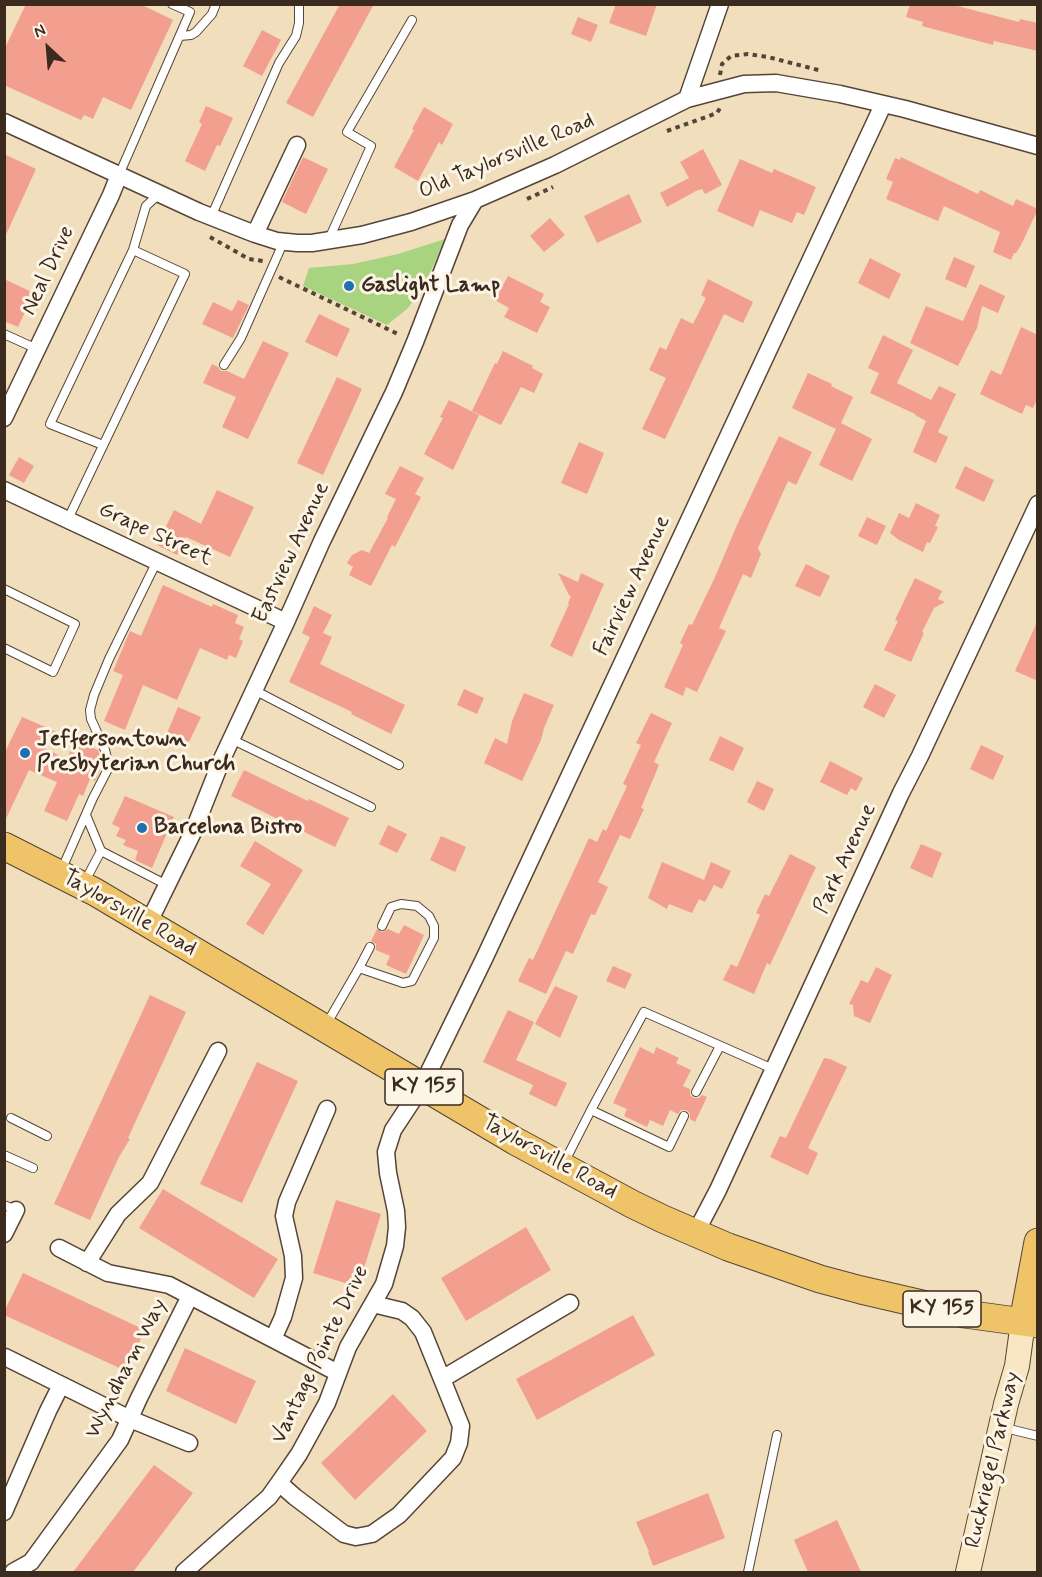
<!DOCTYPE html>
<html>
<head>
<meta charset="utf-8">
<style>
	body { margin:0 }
	#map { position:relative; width:1042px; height:1577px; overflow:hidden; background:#f0debc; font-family:Mynerve,sans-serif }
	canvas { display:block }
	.frame { position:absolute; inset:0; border:6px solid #3b2a1e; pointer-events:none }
	.north { position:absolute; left:18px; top:18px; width:60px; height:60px; -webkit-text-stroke:4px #fcf5e5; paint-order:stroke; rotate:334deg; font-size:16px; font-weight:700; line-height:24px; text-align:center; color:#3b2a1e }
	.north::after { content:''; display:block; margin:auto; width:21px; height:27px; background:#3b2a1e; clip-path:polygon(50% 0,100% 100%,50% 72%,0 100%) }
</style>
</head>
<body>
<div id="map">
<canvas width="1042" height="1577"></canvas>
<div class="frame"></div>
<div class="north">N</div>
</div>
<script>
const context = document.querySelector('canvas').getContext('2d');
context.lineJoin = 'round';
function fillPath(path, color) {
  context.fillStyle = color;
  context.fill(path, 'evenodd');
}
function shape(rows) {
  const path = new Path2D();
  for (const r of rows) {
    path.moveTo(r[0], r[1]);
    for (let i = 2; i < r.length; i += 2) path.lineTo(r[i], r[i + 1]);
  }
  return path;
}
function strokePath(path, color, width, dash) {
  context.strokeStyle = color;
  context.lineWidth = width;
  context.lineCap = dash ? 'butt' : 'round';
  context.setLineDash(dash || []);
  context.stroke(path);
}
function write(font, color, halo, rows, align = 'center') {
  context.font = font + ' Mynerve,sans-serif';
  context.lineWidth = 6;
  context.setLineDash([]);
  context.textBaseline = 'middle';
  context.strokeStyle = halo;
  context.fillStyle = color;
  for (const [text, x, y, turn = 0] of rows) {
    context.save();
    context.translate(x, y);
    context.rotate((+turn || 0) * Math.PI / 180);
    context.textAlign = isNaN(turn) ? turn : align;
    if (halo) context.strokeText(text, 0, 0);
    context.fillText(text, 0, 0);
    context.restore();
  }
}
fillPath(shape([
	[445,239,423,289,407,309,387,325,303,286,309,268,353,264,398,254]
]), '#a8d480');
fillPath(shape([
	[26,4,140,4,173,20,131,110,103,97,93,119,84,115,81,120,4,85,4,50],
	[340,4,374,4,313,117,286,103],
	[616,4,657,4,646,36,609,23],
	[910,4,950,4,1019,22,1020,19,1038,23,1038,51,994,41,993,45,922,26,923,22,906,17],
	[578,17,598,25,591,42,571,34],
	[262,30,281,40,262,76,243,66],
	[206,106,233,118,220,146,217,145,205,171,185,161,202,124,199,122],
	[424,107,453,124,442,145,439,142,418,181,394,167,414,130,412,129],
	[703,149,722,185,705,194,702,189,696,191,667,207,660,193,689,178,680,162],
	[4,154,36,169,4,239],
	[303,157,328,169,306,214,282,202],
	[901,157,978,194,980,190,1013,206,1016,199,1038,209,1021,245,1016,253,1014,253,1011,260,993,252,1000,232,944,206,938,221,886,199,893,182,886,179,895,158,900,160],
	[740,159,772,173,774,169,816,187,804,215,797,212,792,223,760,210,753,227,717,211],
	[629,194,642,222,597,243,584,216],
	[550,218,565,235,544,252,530,236],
	[954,257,975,266,966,288,945,279],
	[870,258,901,274,889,299,858,283],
	[508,276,544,294,540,302,550,307,537,333,504,317,509,308,495,300],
	[4,279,34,293,18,327,4,321],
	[708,279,753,302,743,323,724,314,665,439,642,429,666,378,649,370,660,347,666,350,681,318,693,324,706,298,701,295],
	[980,284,1005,296,998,313,982,306,977,328,958,366,910,343,926,306,963,321],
	[238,300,249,305,233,338,202,324,213,302,232,311],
	[319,314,350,329,337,357,305,342],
	[1021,327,1038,335,1038,398,1033,408,1026,405,1022,414,980,394,991,370,1001,375],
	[883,335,913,350,897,383,931,400,939,386,956,394,938,432,948,437,936,463,913,452,926,421,915,415,915,414,870,393,879,373,868,368],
	[263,341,289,353,248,439,222,427,236,397,203,383,212,364,218,367,221,371,227,371,244,379],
	[503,351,533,366,532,368,543,374,534,393,521,387,501,425,472,411,495,363,497,364],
	[808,373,832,384,831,386,853,397,841,423,872,439,852,481,819,465,836,429,792,408],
	[337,377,362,389,323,475,297,463],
	[449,400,479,415,453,470,424,454,443,418,440,417],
	[779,436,812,452,796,485,788,481,758,548,761,554,751,578,743,574,719,628,726,631,697,692,686,687,683,696,664,687,683,645,680,643,689,624,692,625,715,577,737,525],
	[579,442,604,453,587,494,561,483],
	[19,457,34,466,24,483,9,475],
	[400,466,424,478,415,494,421,497,395,547,392,545,371,586,349,575,353,567,347,563,352,555,362,550,369,553,388,518,387,517,396,499,385,494],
	[965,466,994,480,984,502,955,488],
	[217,490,254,507,230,557,186,537,177,555,157,545,174,510,201,524],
	[916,503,940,515,935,526,938,527,930,543,927,542,923,552,899,540,890,533,899,513,909,518],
	[867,517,886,526,877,545,858,536],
	[806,564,830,576,820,597,795,586],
	[558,573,578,582,581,573,604,584,572,657,550,646,569,604,568,603,571,596,569,595],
	[915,578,942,591,938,599,945,602,934,608,922,632,924,633,911,662,884,650,898,621,895,620],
	[163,585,212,607,213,604,238,615,235,623,244,627,239,639,243,641,236,658,229,655,227,660,200,648,177,700,143,685,125,730,104,721,123,675,113,671,130,631,141,636],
	[314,606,332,615,323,633,332,637,320,664,405,705,391,734,351,714,352,712,289,682,310,637,302,633],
	[1038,620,1038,681,1015,671],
	[875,684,896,695,884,718,863,707],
	[464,689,484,698,477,714,457,705],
	[524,693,554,705,544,728,541,740,522,781,484,763,495,738,507,744,512,721],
	[178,707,201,717,189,742,167,733],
	[651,713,672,723,654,762,659,765,641,808,644,809,630,839,620,835,598,882,608,887,595,915,591,914,573,954,566,951,546,994,518,981,529,958,533,960,589,838,597,842,603,829,606,831,627,786,623,784,641,745,636,743],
	[22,717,73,739,43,739,40,746,67,759,75,740,98,750,99,752,100,755,96,763,102,766,95,781,90,779,83,796,79,794,67,821,44,811,57,782,29,770,4,823,4,754],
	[720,736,744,748,733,771,709,760],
	[981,745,1004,756,993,780,970,769],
	[830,761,863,778,856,791,851,788,847,795,820,782],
	[244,770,308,801,309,799,349,818,335,847,231,796],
	[757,781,774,789,764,811,747,802],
	[125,796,174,817,152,868,135,860,138,851,123,845,126,840,116,836,120,828,112,824],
	[388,825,407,834,397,853,379,844],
	[441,836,466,847,455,872,430,860],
	[255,841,303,870,263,935,246,924,271,884,240,866],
	[921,844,942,853,932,878,910,868],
	[790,854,816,867,770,965,767,963,754,994,723,980,731,964,737,967,760,915,756,913,765,894,769,896],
	[662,862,704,880,711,862,731,871,722,889,714,885,705,902,699,899,692,913,669,904,667,909,648,898],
	[404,925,424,935,406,974,386,965,390,956,376,950,376,944,371,941,377,929,382,932,388,929,399,934],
	[613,966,632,974,625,989,606,981],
	[876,967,892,975,870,1023,854,1016,853,1005,849,1004,861,980,868,983],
	[555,986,578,996,560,1038,535,1024],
	[150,995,186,1012,128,1138,130,1139,119,1157,90,1220,54,1204],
	[508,1010,534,1022,516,1060,567,1083,556,1107,529,1094,533,1085,483,1062],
	[640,1047,654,1054,656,1047,679,1058,676,1063,691,1070,683,1086,690,1089,690,1095,694,1098,699,1098,702,1095,707,1097,695,1122,690,1119,690,1113,686,1110,681,1110,678,1114,670,1110,663,1126,650,1120,647,1127,624,1116,627,1109,613,1103],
	[824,1058,830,1059,847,1067,808,1148,818,1153,808,1175,770,1157,780,1136,786,1138],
	[257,1062,298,1081,242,1203,200,1184],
	[163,1189,278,1259,254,1298,139,1228],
	[336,1200,381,1214,358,1287,313,1273],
	[526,1227,551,1270,466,1321,441,1278],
	[23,1273,145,1330,126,1371,4,1315,4,1312],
	[633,1315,655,1355,537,1420,516,1379],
	[185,1348,256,1381,236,1424,166,1391],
	[393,1394,427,1431,355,1500,321,1463],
	[154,1465,193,1493,133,1572,73,1572],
	[708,1493,725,1538,653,1566,648,1552,649,1552,636,1522],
	[837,1520,861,1572,808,1572,794,1540]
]), '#f39f90');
const service = shape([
	[180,36,191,35,196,32,212,14,216,4],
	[119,175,190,12,172,4],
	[211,217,279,63,296,36,299,23,299,4],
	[329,239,371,146,347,132,412,20],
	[4,334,37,349],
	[224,365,241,338,284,241],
	[103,445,50,424,133,250,146,206,159,194],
	[68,519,185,274,133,250],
	[4,589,75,624,53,672,4,648],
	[254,690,399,765],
	[231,739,371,807],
	[86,815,101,851,167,885],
	[61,871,93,798,109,767,105,750,91,719,90,710,94,695,109,659,157,561],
	[84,883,101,851],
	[370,947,359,968,403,983,412,981,434,938,434,926,429,916,417,906,401,904,391,907,382,926],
	[326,1025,359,968],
	[696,1092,720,1046],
	[591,1110,669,1147,684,1116],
	[11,1118,47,1136],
	[4,1155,33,1168],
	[564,1163,591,1110,644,1012,773,1069],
	[4,1205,16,1210],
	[1001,1427,1038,1436],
	[748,1572,777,1435]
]);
const minor = shape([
	[687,99,720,4],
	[4,122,199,212,255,234,277,241,297,243,312,243,362,235,411,222,475,200,555,165,687,99,744,84,776,83,840,94,905,109,1038,146],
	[255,234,297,145],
	[4,418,111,195,119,175],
	[4,490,286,622],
	[148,924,193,832,222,759,286,622,322,541,394,392,415,342,460,225,475,200],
	[696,1232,718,1190,901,793,920,756,1038,504],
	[4,1234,16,1210],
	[59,1248,108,1273,169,1285,338,1373],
	[87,1263,118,1214,150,1183,218,1051],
	[273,1339,283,1317,294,1278,293,1256,284,1216,287,1202,327,1109],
	[5,1357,130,1419,189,1443],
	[442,1379,570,1303],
	[279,1483,295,1497,344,1534,356,1537,372,1534,399,1515,453,1458,459,1443,461,1426,423,1332,412,1318,402,1311,373,1304],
	[4,1512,48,1411,61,1385],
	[13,1572,31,1562,120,1440,139,1398,190,1296],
	[184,1572,269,1497,279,1483,299,1454,327,1403,348,1347,384,1284,395,1246,397,1227,396,1211,388,1173,386,1152,393,1130,422,1086,484,959,883,105]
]);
const secondary = shape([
	[968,1572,1006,1404,1017,1366,1023,1322]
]);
const primary = shape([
	[4,846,95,892,515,1141,632,1204,663,1219,728,1247,820,1279,861,1290,965,1314,1038,1324],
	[1023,1322,1038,1242]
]);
strokePath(service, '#564536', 10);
strokePath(minor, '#564536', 19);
strokePath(secondary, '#564536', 26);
strokePath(primary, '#564536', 29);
strokePath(shape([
	[720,75,722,64,731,56,748,54,768,57,822,71],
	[667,131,717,113,720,108],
	[527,199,553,187],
	[210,237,249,259,263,261],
	[279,277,400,335]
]), '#564536', 4, [4.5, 4.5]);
strokePath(service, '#fff', 8);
strokePath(minor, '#fff', 16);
strokePath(secondary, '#f9e7c3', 24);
strokePath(primary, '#efc469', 27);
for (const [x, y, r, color] of [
	[349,286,6,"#1f6fb2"],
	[25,753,6,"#1f6fb2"],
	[142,828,6,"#1f6fb2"]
]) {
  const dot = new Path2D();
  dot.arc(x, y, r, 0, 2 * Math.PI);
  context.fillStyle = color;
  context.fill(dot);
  strokePath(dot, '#fcf5e5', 2);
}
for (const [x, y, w] of [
	[424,1087,78],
	[942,1309,78]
]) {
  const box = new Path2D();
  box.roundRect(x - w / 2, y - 18, w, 36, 4.5);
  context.fillStyle = '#fcf5e5';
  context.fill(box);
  strokePath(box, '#3b2a1e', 1.5);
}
write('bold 21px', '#3b2a1e', null, [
	["KY 155",424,1087],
	["KY 155",942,1309]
]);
write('22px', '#3b2a1e', '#fcf5e5', [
	["Old Taylorsville Road",507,157,-23],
	["Neal Drive",49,271,-65],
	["Grape Street",155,535,25],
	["Eastview Avenue",292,553,-65],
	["Fairview Avenue",633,586,-65],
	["Park Avenue",846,859,-65],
	["Taylorsville Road",129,914,30],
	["Taylorsville Road",549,1158,29],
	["Vantage Pointe Drive",321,1355,-64],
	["Wyndham Way",127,1369,-63],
	["Ruckriegel Parkway",994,1460,-77]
]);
write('bold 22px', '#3b2a1e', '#fcf5e5', [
	["Gaslight Lamp",361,286],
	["Jeffersontown",37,740],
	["Presbyterian Church",37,765],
	["Barcelona Bistro",154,828]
], 'left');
</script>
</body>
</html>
